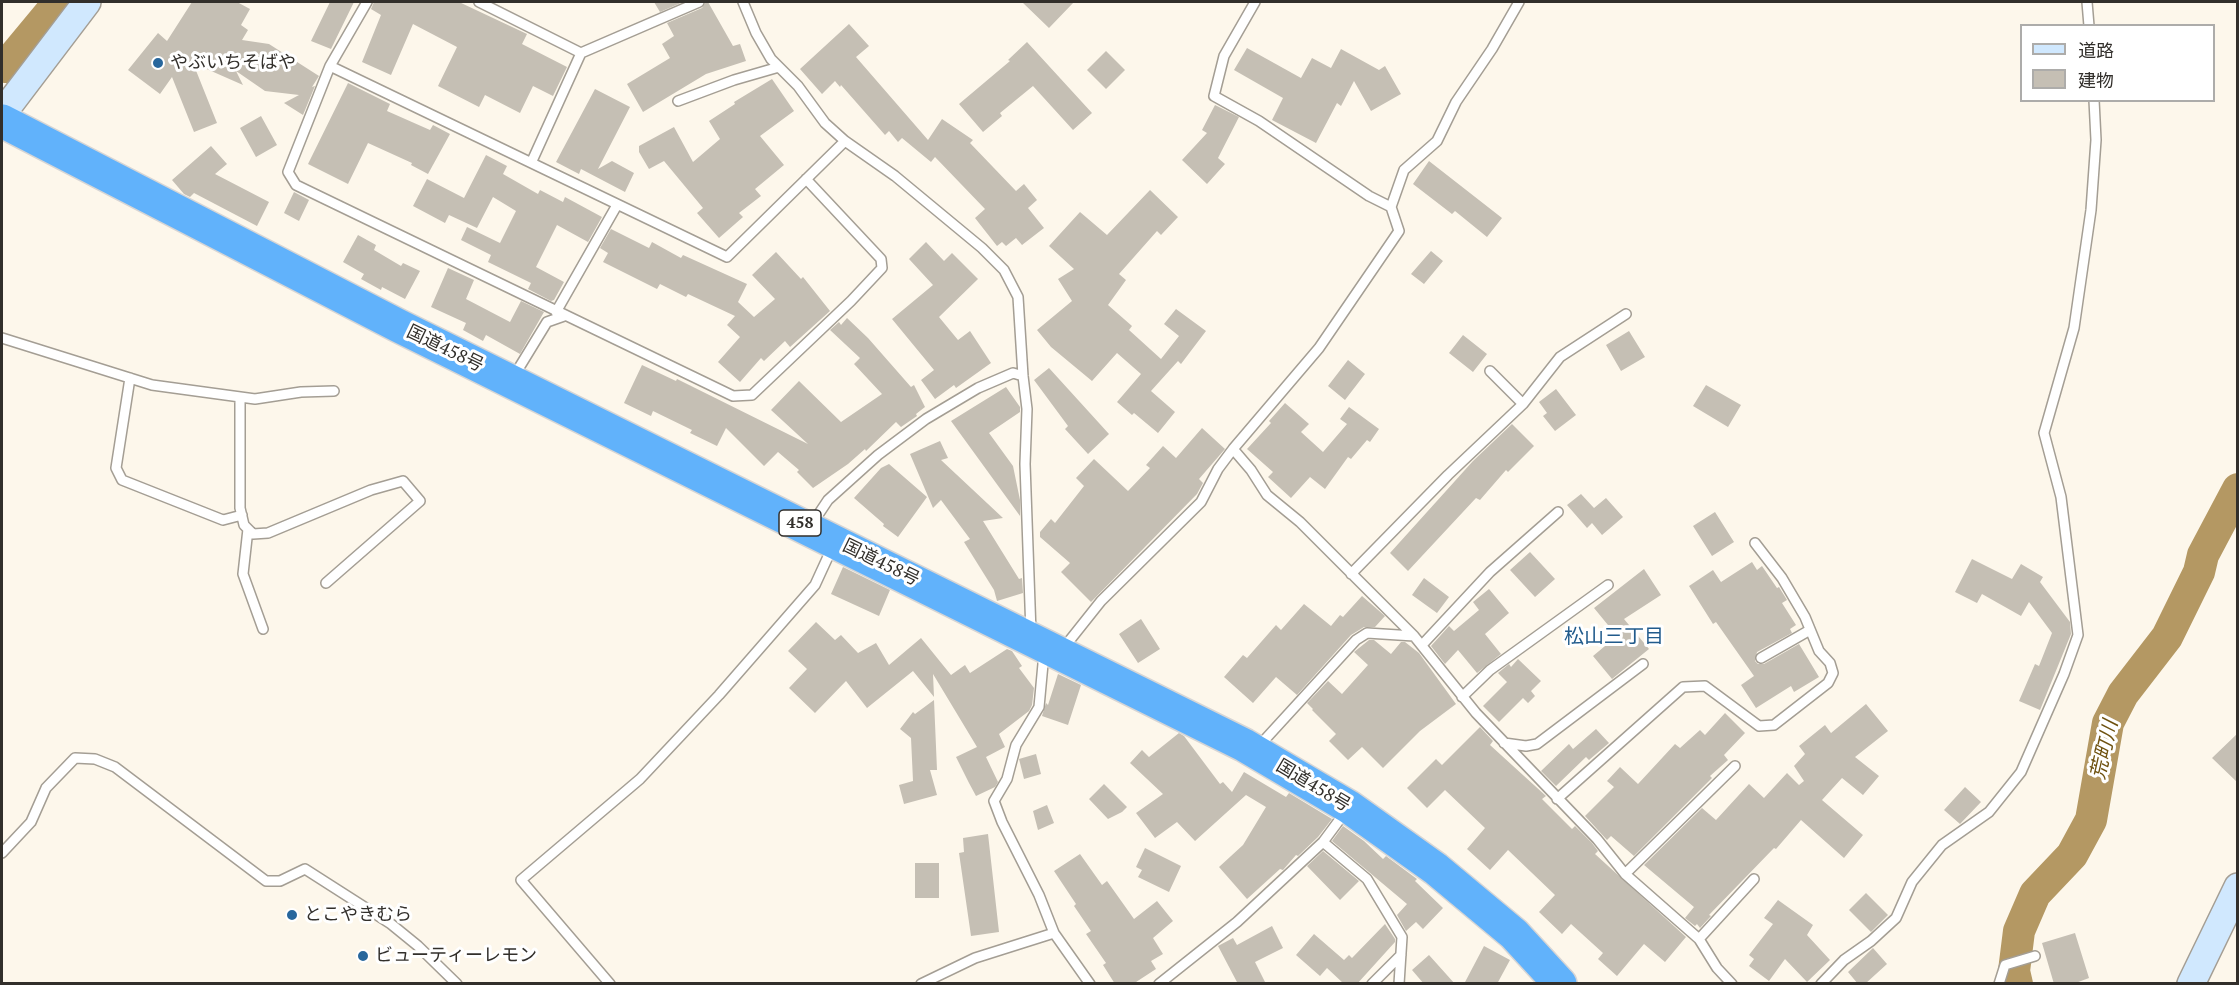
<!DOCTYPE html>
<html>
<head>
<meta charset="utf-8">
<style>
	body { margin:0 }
	#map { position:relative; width:2239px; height:985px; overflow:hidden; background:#fdf7eb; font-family:"PT Serif","Noto Sans JP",serif }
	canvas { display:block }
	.frame { position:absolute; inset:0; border:3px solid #322f2b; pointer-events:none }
	.legend { position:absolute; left:2020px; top:24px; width:195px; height:78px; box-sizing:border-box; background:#fff; border:2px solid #adacaa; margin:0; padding:8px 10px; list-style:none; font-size:18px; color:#322f2b }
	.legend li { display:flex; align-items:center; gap:12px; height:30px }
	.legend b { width:30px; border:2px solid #adacaa }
</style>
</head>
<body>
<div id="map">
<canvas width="2239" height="985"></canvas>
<div class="frame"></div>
<ul class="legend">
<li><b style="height:8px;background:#d0e8fe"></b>道路</li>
<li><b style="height:16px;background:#c5bfb4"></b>建物</li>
</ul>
</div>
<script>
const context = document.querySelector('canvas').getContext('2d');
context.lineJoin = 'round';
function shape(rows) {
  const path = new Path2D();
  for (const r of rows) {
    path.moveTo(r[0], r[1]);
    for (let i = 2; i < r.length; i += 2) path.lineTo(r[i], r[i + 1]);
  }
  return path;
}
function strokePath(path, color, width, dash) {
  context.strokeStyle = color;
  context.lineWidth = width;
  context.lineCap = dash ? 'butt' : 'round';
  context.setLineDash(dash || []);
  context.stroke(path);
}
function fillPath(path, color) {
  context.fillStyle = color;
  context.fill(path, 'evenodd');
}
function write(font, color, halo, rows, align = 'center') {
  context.font = font + ' "PT Serif","Noto Sans JP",serif';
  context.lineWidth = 6;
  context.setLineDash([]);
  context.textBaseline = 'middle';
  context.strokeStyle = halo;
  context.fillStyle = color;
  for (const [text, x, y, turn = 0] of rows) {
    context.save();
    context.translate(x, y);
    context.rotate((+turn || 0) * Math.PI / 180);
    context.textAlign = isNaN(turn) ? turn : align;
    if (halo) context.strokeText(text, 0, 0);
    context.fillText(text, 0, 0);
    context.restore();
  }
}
strokePath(shape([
	[5,67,59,2],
	[2017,984,2014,971,2019,931,2035,894,2072,855,2091,820,2108,723,2123,694,2167,637,2199,572,2203,555,2238,489]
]), '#b49863', 32);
fillPath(shape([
	[192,2,237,2,250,9,241,25,248,30,242,40,269,44,319,76,312,87,315,86,303,115,284,103,299,95,265,91,236,71,243,85,193,63,217,123,194,132,172,77,160,94,128,70,158,33,167,41],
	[330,2,354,2,331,49,311,41],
	[374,2,459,2,527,34,522,44,567,67,553,96,533,86,520,113,485,95,479,107,438,86,457,47,413,24,391,75,362,62,381,15,371,9],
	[654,2,683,2,660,12],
	[706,2,708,2,733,46,740,44,746,61,706,74,643,112,627,84,670,58,662,44,674,36,667,23,702,8],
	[1022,2,1074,2,1049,28],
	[849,24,869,46,856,57,928,140,942,119,973,140,970,143,1016,191,1024,184,1037,200,1028,208,1044,228,1022,245,1016,238,1006,246,1002,242,997,246,975,218,985,209,935,157,931,162,902,138,898,142,889,131,885,135,841,85,840,87,835,81,822,94,800,69],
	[1027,42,1092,113,1073,130,1033,86,1000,113,1002,116,983,132,959,104,1010,61,1008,60],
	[1247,48,1301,78,1312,58,1331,68,1341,49,1379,70,1385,66,1401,94,1371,111,1354,81,1341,106,1337,103,1316,143,1272,120,1283,98,1234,70],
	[1106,51,1125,70,1106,89,1087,70],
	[772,79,794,111,760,136,784,165,755,189,761,196,739,213,743,217,719,238,697,213,703,208,664,161,649,169,639,152,639,146,674,127,693,162,720,139,709,121,735,104,734,102],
	[348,83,390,104,387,111,430,130,433,125,450,134,428,174,411,165,412,163,368,143,348,184,308,164],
	[595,89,630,107,598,169,612,161,634,173,625,192,581,169,579,174,556,162],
	[1215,105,1239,117,1218,158,1225,164,1207,184,1182,160,1207,133,1202,130],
	[261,116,277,145,256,157,240,128],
	[211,146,227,164,215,174,269,202,257,226,194,193,190,197,184,194,172,180],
	[486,155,507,166,503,174,538,194,540,190,563,202,565,197,602,217,588,242,557,225,536,267,564,282,554,300,551,301,528,289,531,283,488,262,491,255,461,240,467,227,500,243,516,211,493,197,477,228,449,215,445,223,413,206,427,179,464,198],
	[1429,161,1502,218,1487,237,1455,211,1452,214,1413,184],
	[1150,190,1178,217,1161,235,1157,231,1119,274,1126,280,1108,305,1132,326,1129,330,1161,359,1179,336,1164,324,1176,309,1206,331,1181,364,1178,361,1151,391,1175,412,1158,433,1134,413,1132,415,1117,402,1141,374,1117,353,1092,381,1051,347,1037,330,1072,301,1058,279,1074,269,1049,246,1080,212,1107,235],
	[294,192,309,200,299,221,284,213],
	[611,229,649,248,652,242,681,258,683,255,747,284,738,302,754,317,775,299,752,275,776,252,801,279,803,277,830,311,790,347,785,341,764,361,761,358,740,382,718,362,740,337,727,325,735,316,688,294,686,297,660,284,657,289,603,262,608,253,600,248],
	[358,235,376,245,374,250,401,266,403,263,420,271,405,299,382,287,381,290,361,279,364,274,343,262],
	[926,242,944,261,952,253,978,279,939,317,958,340,970,331,991,363,956,388,954,385,935,399,921,380,934,370,892,319,933,285,909,259],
	[1431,251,1443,261,1424,284,1411,274],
	[448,268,474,280,466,299,510,322,521,301,544,312,520,354,486,335,483,341,463,330,466,323,431,307],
	[847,318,868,338,911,387,914,385,925,407,916,414,917,416,901,427,896,422,866,451,865,449,848,464,813,488,797,472,799,470,778,452,764,466,726,428,717,446,690,433,692,430,653,411,651,416,624,403,642,365,676,381,677,379,808,444,771,410,799,381,841,422,882,394,854,364,860,358,830,330,839,322,841,325],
	[1629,331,1645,357,1621,371,1606,345],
	[1463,335,1487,354,1473,372,1449,353],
	[1348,360,1365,374,1345,400,1328,386],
	[1049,368,1109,434,1088,454,1065,429,1068,426,1034,380],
	[1706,385,1741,405,1728,427,1693,406],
	[1006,387,1020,407,1020,412,989,433,1013,466,1020,500,1020,516,951,421],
	[1556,389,1576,415,1555,431,1543,416,1547,413,1539,402],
	[1285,403,1309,424,1301,432,1323,452,1347,424,1340,419,1349,407,1379,429,1370,442,1367,440,1351,459,1348,457,1325,489,1310,477,1291,498,1268,477,1273,472,1247,449,1271,423,1269,421],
	[1512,424,1534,446,1508,472,1506,470,1480,500,1476,498,1408,571,1390,553,1473,461],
	[1202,428,1225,449,1199,479,1203,483,1197,494,1091,602,1061,572,1070,563,1040,537,1040,532,1051,519,1055,523,1084,486,1076,478,1094,459,1128,491,1150,468,1146,465,1163,446,1176,458],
	[940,441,948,458,941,460,1003,518,983,521,1019,579,1022,578,1023,593,997,601,994,590,964,542,970,539,941,500,933,508,910,454],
	[889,464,927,497,898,537,883,526,884,524,854,498,881,468],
	[1581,494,1594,508,1606,498,1623,517,1602,535,1592,523,1587,528,1567,505],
	[1715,512,1734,542,1712,556,1693,526],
	[1530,552,1555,579,1535,597,1510,570],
	[1972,559,2012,579,2021,564,2043,577,2040,582,2070,622,2071,634,2040,710,2019,701,2035,664,2039,666,2052,633,2029,602,2021,616,1982,594,1977,603,1955,592],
	[1752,562,1757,570,1762,566,1777,588,1779,587,1787,600,1782,603,1796,625,1790,629,1792,633,1757,652,1755,661,1758,664,1764,664,1799,644,1819,677,1794,692,1791,686,1756,708,1741,685,1754,676,1716,622,1713,624,1689,586,1713,570,1721,582],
	[843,567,890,590,879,616,831,594],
	[1644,569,1661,595,1624,619,1649,649,1612,679,1593,656,1617,636,1594,608],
	[1424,578,1449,597,1437,613,1412,595],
	[1489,589,1509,613,1485,634,1501,654,1477,673,1458,650,1445,664,1431,646,1449,626,1454,631,1479,610,1473,602],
	[1362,596,1385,616,1375,627,1364,627,1351,635,1297,695,1276,677,1253,703,1224,677,1243,655,1247,658,1276,625,1281,630,1304,604,1331,626,1340,615,1343,617],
	[1141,619,1160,649,1138,663,1119,634],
	[816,622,835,640,841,635,858,653,876,643,889,665,921,638,951,675,965,665,970,673,1007,649,1012,651,1022,666,1019,668,1034,688,1032,705,1029,711,999,734,1005,747,986,757,998,782,995,787,976,796,969,783,956,757,977,747,933,674,934,697,913,671,867,708,846,681,815,713,789,688,807,669,788,651],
	[1369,640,1374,640,1391,654,1401,642,1405,642,1419,653,1456,704,1420,731,1383,768,1362,747,1348,760,1329,741,1336,734,1312,710,1313,709,1307,703,1328,681,1342,694,1368,665,1354,652],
	[1518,659,1541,681,1531,691,1535,696,1528,703,1523,698,1499,722,1483,706,1507,682,1498,673,1509,664,1511,667],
	[1058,674,1081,685,1068,725,1042,716,1046,703,1048,705],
	[934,700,937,770,930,770,937,795,904,804,899,785,913,781,911,738,900,729,913,712,915,714],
	[1866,704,1888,731,1855,757,1879,776,1863,795,1842,778,1822,800,1863,835,1844,858,1801,820,1776,849,1774,848,1742,881,1709,915,1711,916,1700,928,1697,924,1695,926,1685,918,1694,907,1644,865,1702,808,1716,820,1749,784,1764,798,1787,773,1799,785,1804,781,1794,766,1805,754,1799,746,1825,725,1831,733],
	[1725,713,1745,733,1724,755,1728,760,1710,776,1712,778,1634,856,1611,836,1607,840,1585,816,1614,787,1607,781,1620,767,1638,784,1675,744,1680,748,1700,730,1705,735],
	[1480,727,1493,741,1490,745,1546,796,1542,799,1572,829,1575,826,1592,843,1598,851,1595,854,1686,937,1665,962,1644,944,1617,976,1598,959,1603,953,1571,924,1562,934,1539,912,1555,895,1508,850,1490,870,1467,849,1485,828,1445,790,1427,808,1407,788,1436,759,1442,765],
	[1596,729,1609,743,1589,760,1586,757,1556,786,1541,771,1569,744,1573,749],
	[1179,733,1184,736,1220,784,1223,782,1232,792,1244,772,1286,797,1289,793,1332,819,1318,837,1298,856,1296,855,1283,870,1280,869,1247,899,1219,867,1243,845,1266,807,1246,795,1195,841,1177,822,1155,838,1136,813,1163,794,1130,763,1142,750,1149,757],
	[2238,733,2238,783,2212,758],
	[1036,754,1041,774,1024,779,1019,759],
	[1104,784,1127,807,1122,812,1108,819,1089,799],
	[1965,787,1981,802,1960,824,1944,810],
	[1047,805,1054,823,1038,830,1033,811],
	[1343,826,1364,841,1383,859,1386,856,1417,879,1415,881,1443,908,1423,929,1416,922,1406,931,1397,915,1407,904,1332,841],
	[988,834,999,932,971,936,959,853,964,852,963,838],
	[1145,848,1181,866,1169,892,1138,877,1142,870,1136,867],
	[1323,851,1359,881,1340,900,1307,866],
	[1080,854,1102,885,1107,881,1134,919,1157,901,1173,921,1153,938,1163,954,1151,961,1156,969,1133,984,1115,984,1103,965,1106,963,1086,934,1091,931,1074,906,1076,904,1054,871],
	[915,863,939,863,939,898,915,898],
	[1866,893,1888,915,1871,932,1849,910],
	[1778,900,1813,925,1807,935,1830,960,1807,982,1785,959,1769,981,1749,966,1754,959,1749,955,1773,924,1764,918],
	[1385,924,1395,939,1395,942,1357,984,1344,984,1327,968,1320,976,1296,955,1314,934,1344,960,1349,955,1352,958],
	[1272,926,1283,948,1255,962,1266,984,1238,984,1218,946,1233,938,1237,945],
	[2075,933,2089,978,2073,984,2054,984,2042,943],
	[1484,946,1510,960,1497,984,1464,984],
	[1873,948,1887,964,1865,984,1858,984,1848,972],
	[1429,955,1455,984,1424,984,1412,970]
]), '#c5bfb4');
const lane = shape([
	[367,2,330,66,288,172,296,185,733,396,752,395,851,301,882,268,881,259,806,179],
	[479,2,581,53],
	[743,2,756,33,771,59,798,86,825,123,845,141,895,176,982,248,1004,270,1018,297,1023,376,1027,409,1025,464,1031,633],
	[1255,2,1224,56,1214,96,1259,121,1369,196,1391,207],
	[2087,2,2089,26],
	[330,66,727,257,845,141],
	[678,101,734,80,779,67],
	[532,161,581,53,699,2],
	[556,312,617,205],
	[2,338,152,385,255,399,301,392,334,391],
	[1490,371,1523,404],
	[514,376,547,322,564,316],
	[130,378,116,468,122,480,223,520,242,515],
	[240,397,240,508,244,525,253,534,268,533,371,490,403,481,420,501,326,583],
	[1233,449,1251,470,1267,495,1300,522,1414,636,1476,713,1597,839,1625,874,1699,939,1717,968,1732,984],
	[812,524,828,500,878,455,926,419,978,388,1013,373,1023,376],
	[248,529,243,574,263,629],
	[1351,574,1448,475,1523,404,1560,357,1626,314],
	[1422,645,1490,572,1558,512],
	[1062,650,1101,601,1201,502,1218,469,1233,449,1319,348,1399,231,1391,207,1404,170,1437,141,1456,102,1492,49,1519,2],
	[1044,653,1039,707,1016,745,1007,779,994,801,1002,822,1039,895,1054,933,1090,984],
	[1761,658,1810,630],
	[1462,697,1490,670,1608,585],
	[1504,743,1526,746,1537,744,1643,664],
	[1259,746,1356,640,1367,633,1414,636],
	[1557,799,1683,687,1705,686,1759,726,1774,725,1828,683,1833,673,1830,663,1819,651,1805,617,1782,578,1755,543],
	[1323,842,1367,879,1402,937,1399,984],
	[2,853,31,822,46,788,75,758,95,759,115,767,266,881,280,881,305,869,391,924,418,946,457,984],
	[1625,874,1735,766],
	[1699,939,1754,879],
	[610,984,521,880,640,779,719,695,815,585,832,548],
	[921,984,975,958,1054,933],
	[1159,984,1237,922,1323,842,1346,811],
	[1372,984,1401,955],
	[1821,984,1844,960,1871,941,1896,918,1912,882,1942,845,1989,812,2021,772,2064,674,2078,635,2061,497,2044,433,2074,328,2091,210,2096,140,2094,100],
	[1999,984,2005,965,2035,956]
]);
const secondary = shape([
	[2,114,87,2],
	[2191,984,2238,887]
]);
const highway = shape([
	[2,121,399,326,1244,745,1349,807,1436,869,1514,934,1560,984]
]);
strokePath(lane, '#a49e94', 12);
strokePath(secondary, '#a49e94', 30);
strokePath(highway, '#d6d5d5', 36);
strokePath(lane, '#fff', 9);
strokePath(secondary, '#d0e8fe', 27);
strokePath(highway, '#61b2fb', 33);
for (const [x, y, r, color] of [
	[158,63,6,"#27669c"],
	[292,915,6,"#27669c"],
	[363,956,6,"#27669c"]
]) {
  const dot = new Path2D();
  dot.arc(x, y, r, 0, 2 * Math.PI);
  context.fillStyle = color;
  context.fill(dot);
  strokePath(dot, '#fff', 2);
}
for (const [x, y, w] of [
	[800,523,42]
]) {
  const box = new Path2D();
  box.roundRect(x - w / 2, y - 13, w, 26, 4.5);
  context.fillStyle = '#fff';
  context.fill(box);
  strokePath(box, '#322f2b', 1.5);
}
write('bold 16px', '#322f2b', null, [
	["458",800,523]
]);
write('18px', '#322f2b', '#fff', [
	["やぶいちそばや",170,63],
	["とこやきむら",304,915],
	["ビューティーレモン",375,956]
], 'left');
write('18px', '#322f2b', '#fff', [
	["国道458号",445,349,26],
	["国道458号",881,563,26],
	["国道458号",1313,786,31]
]);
write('20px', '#215b8c', '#fff', [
	["松山三丁目",1614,637]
]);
write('italic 20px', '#6e510f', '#fff', [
	["荒町川",2105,750,-77]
]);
</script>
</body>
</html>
